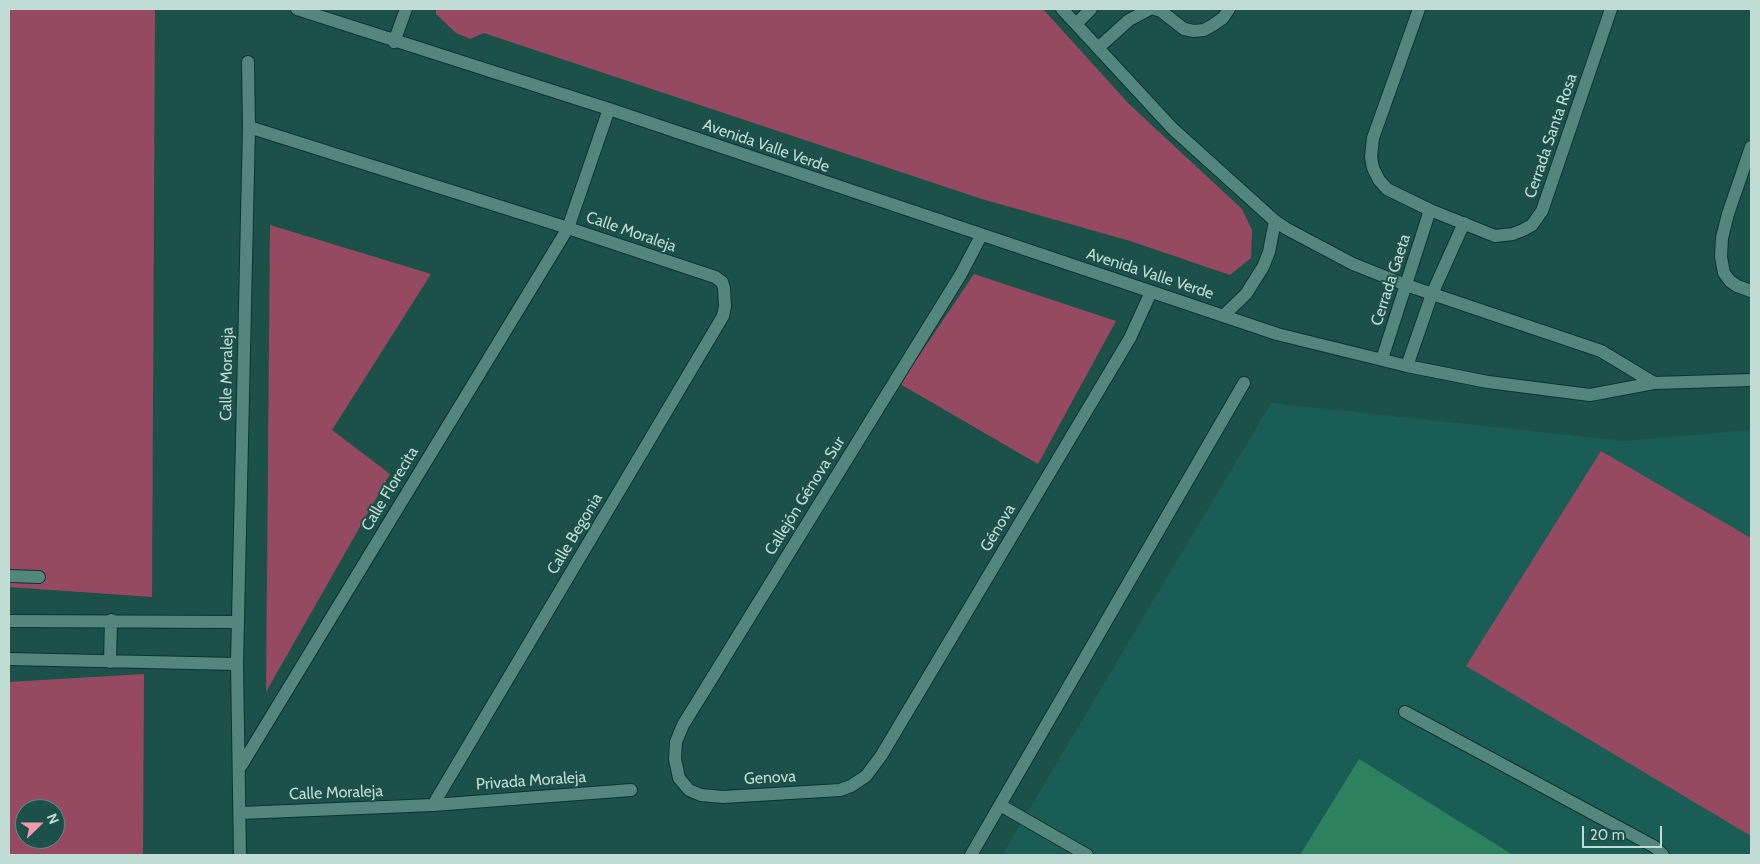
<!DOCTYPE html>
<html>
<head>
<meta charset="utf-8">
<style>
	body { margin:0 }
	#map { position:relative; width:1760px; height:864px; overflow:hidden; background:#1c5149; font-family:Cabin,sans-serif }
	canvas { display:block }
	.frame { position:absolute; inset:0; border:10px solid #c1dbd5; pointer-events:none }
	.north { position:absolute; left:15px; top:799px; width:50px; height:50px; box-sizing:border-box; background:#1c5149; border:1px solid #5e8881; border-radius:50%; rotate:68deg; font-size:14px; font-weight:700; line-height:20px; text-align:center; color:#c1dbd5 }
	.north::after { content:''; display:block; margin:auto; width:18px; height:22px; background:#f19ab2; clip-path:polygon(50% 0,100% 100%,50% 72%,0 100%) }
	.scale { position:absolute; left:1582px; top:826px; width:80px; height:22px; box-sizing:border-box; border:2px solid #c1dbd5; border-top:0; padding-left:6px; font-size:15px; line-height:18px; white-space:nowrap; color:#c1dbd5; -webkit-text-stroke:4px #1c5149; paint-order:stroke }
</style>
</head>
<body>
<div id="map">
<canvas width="1760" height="864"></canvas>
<div class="frame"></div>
<div class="north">N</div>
<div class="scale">20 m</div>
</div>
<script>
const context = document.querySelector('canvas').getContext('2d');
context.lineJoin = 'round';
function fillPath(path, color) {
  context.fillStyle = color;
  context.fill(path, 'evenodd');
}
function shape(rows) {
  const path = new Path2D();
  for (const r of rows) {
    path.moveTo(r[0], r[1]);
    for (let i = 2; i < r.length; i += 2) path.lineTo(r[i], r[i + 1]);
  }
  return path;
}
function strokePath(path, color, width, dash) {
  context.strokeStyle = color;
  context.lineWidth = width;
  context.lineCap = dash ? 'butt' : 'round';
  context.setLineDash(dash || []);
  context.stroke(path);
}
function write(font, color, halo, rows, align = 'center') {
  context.font = font + ' Cabin,sans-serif';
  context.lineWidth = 4;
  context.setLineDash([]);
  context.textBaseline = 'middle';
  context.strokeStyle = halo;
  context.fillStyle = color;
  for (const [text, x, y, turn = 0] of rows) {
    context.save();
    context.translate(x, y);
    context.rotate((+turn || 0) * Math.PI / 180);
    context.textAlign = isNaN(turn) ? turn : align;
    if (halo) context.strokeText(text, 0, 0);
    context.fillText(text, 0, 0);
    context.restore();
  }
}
fillPath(shape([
	[1271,403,1624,441,1751,430,1751,855,1002,855]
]), '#1a5d54');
fillPath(shape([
	[9,9,155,9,152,597,9,587],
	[436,9,1043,9,1129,104,1242,209,1252,230,1251,258,1230,275,1130,241,982,199,484,33,470,39,456,33,436,14],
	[270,225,431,274,332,430,390,474,266,692],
	[974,274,1116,321,1038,464,900,384],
	[1601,451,1751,538,1751,836,1466,666],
	[144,674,143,855,9,855,9,682],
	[25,809,55,809,55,839,25,839]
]), '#954a61');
fillPath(shape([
	[1359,759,1513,855,1300,855]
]), '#2c825e');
const lane = shape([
	[9,576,39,577],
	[1405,712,1655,847,1663,855],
	[1000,805,1087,855],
	[971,855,1244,383]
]);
const street = shape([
	[297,9,609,109,1277,334,1407,366,1488,382,1590,395,1654,383,1751,380],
	[1062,9,1173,129,1275,221,1287,229,1353,264,1406,285,1601,351,1654,383],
	[1155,9,1161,11,1184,29,1194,31,1204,30,1213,25,1223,18,1229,9],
	[1419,9,1373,138,1371,157,1373,168,1379,180,1387,189,1430,210,1495,236,1513,234,1523,230,1532,225,1542,211,1611,9],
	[1076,24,1091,9],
	[394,42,406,9],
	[1098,48,1129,20,1150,9],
	[249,127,568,228,715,277,722,282,724,288,725,306,723,316,433,805],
	[1751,147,1728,214,1722,238,1721,257,1724,273,1730,281,1737,286,1751,291],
	[981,236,961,274,683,725,676,742,675,759,679,778,689,790,701,795,723,797,840,790,851,786,866,776,881,756,1130,338,1151,292],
	[1223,316,1246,294,1263,267,1269,252,1275,221],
	[1382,359,1430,210],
	[1407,366,1432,294,1464,223],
	[9,621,237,622],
	[9,659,237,664],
	[110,662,111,620],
	[241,766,568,228,609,109],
	[241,813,433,805,631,790],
	[240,855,237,664,249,127,248,62]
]);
strokePath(lane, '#0b342f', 14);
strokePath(street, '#0b342f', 14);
strokePath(lane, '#53877e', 12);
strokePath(street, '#53877e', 12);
write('16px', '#c1dbd5', '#1c5149', [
	["Cerrada Santa Rosa",1551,136,-71],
	["Avenida Valle Verde",766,146,19],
	["Calle Moraleja",631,232,19],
	["Avenida Valle Verde",1150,274,18],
	["Cerrada Gaeta",1391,280,-72],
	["Calle Moraleja",227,374,-89],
	["Calle Florecita",390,489,-59],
	["Callejón Génova Sur",805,496,-58],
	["Génova",998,528,-59],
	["Calle Begonia",575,534,-59],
	["Genova",770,778,-3],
	["Privada Moraleja",531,781,-4],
	["Calle Moraleja",336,793,-2]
]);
</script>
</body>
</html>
